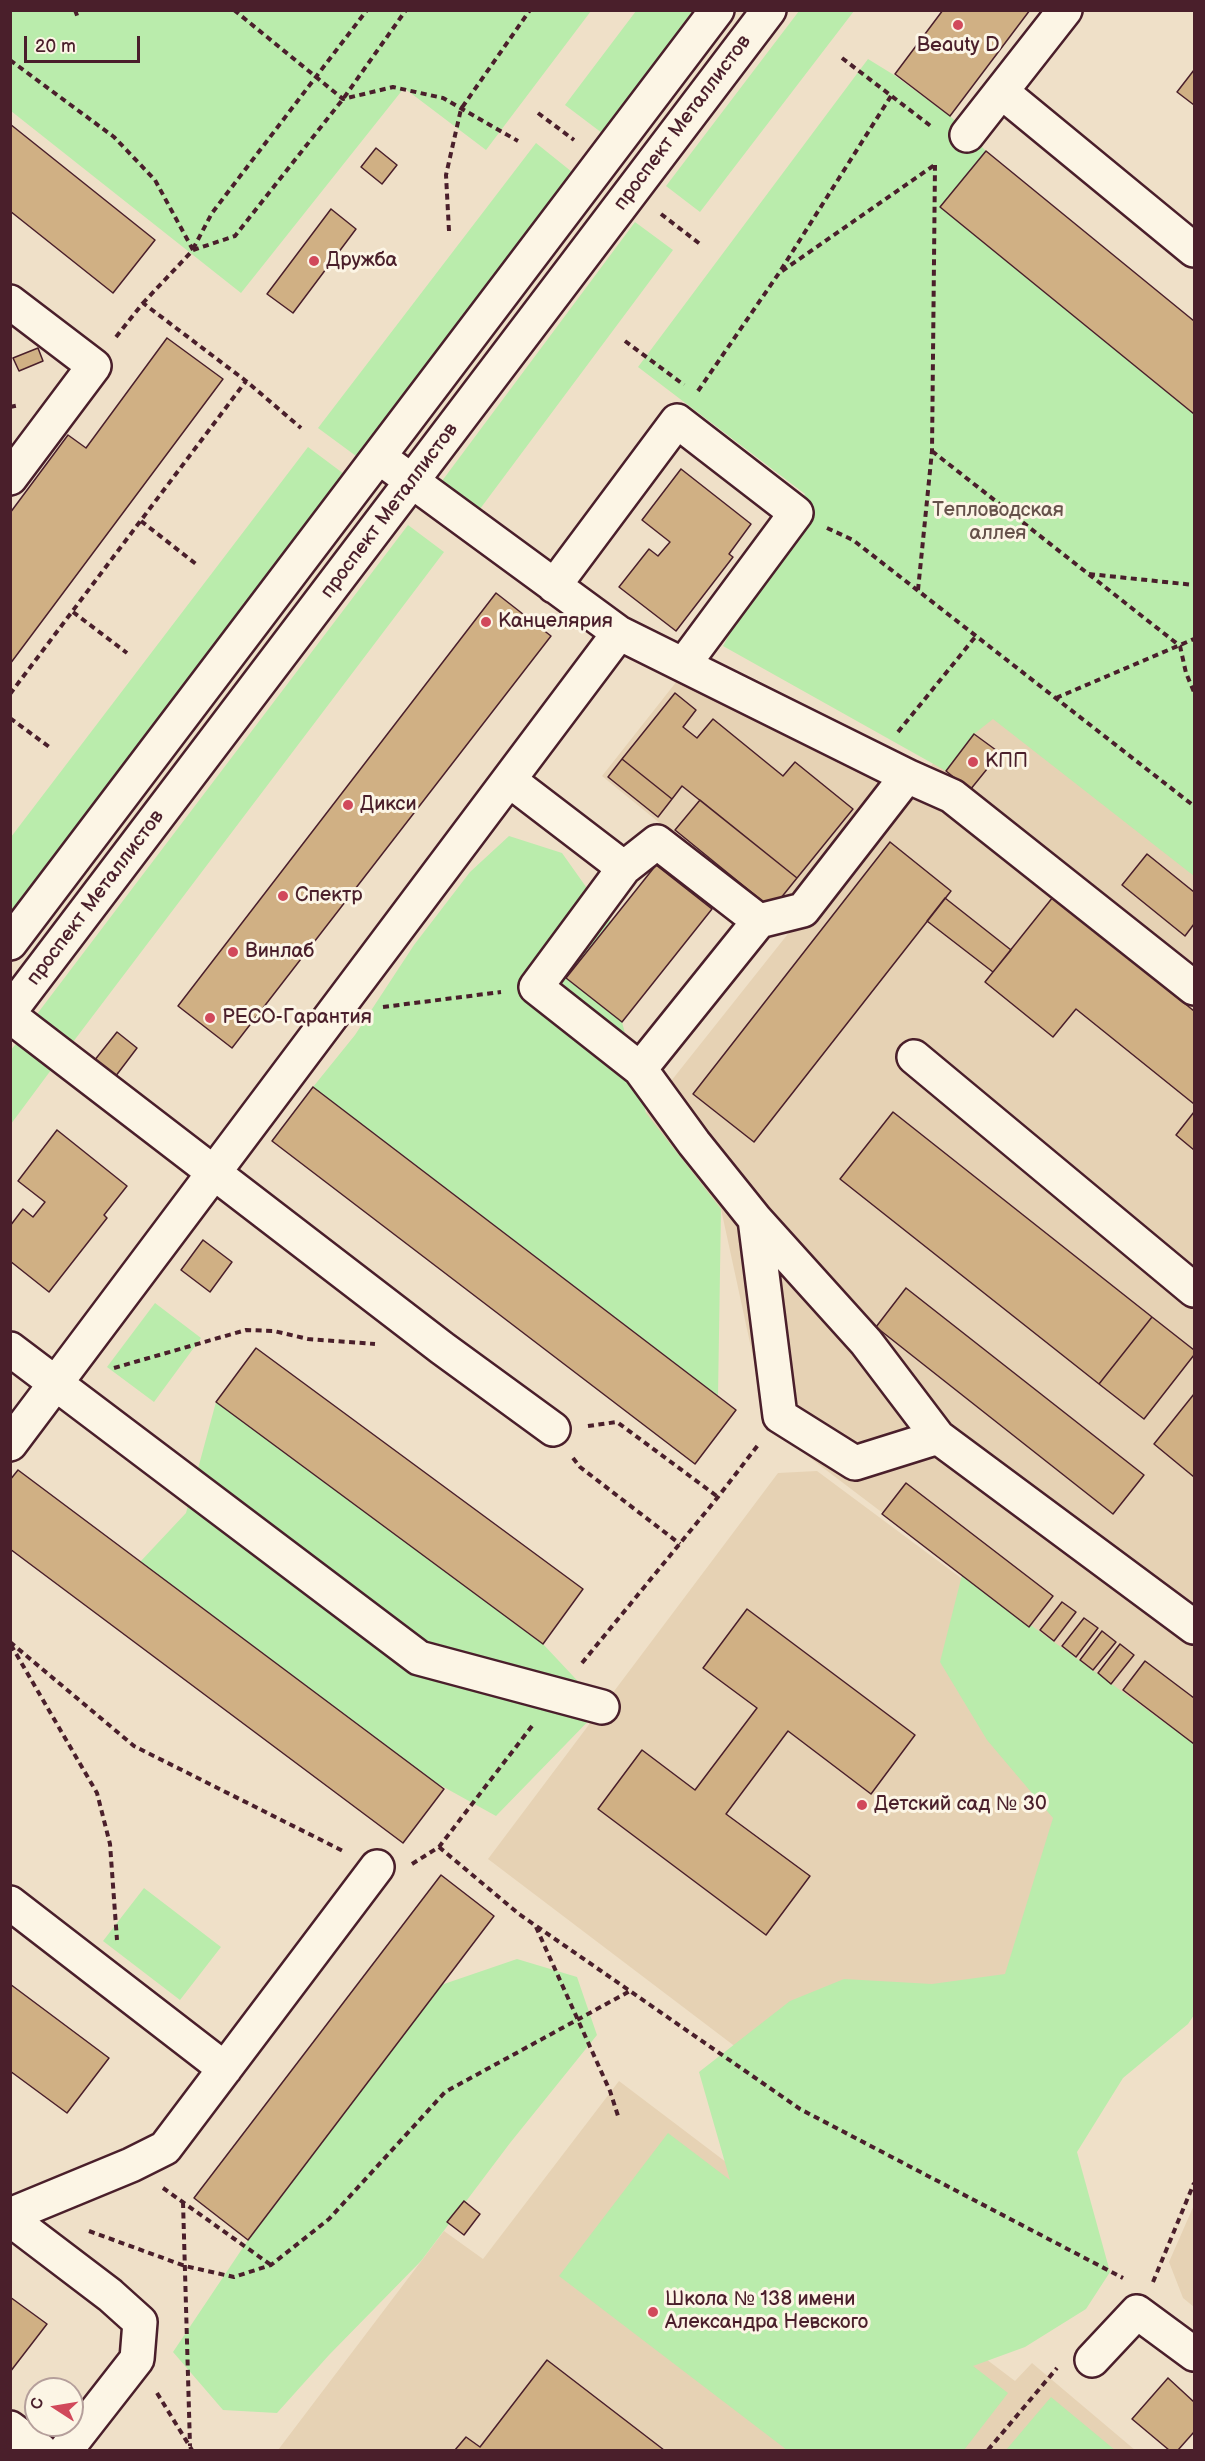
<!DOCTYPE html>
<html>
<head>
<meta charset="utf-8">
<style>
	body { margin:0 }
	#map { position:relative; width:1205px; height:2461px; overflow:hidden; background:#efe0c8; font-family:"Balsamiq Sans",sans-serif }
	canvas { display:block }
	.frame { position:absolute; inset:0; border:12px solid #4a1f2b; pointer-events:none }
	.north { position:absolute; left:24px; top:2377px; width:60px; height:60px; box-sizing:border-box; background:#fcf5e5; border:2px solid #b59f9b; border-radius:50%; rotate:282deg; font-size:16px; font-weight:700; line-height:24px; text-align:center; color:#4a1f2b }
	.north::after { content:''; display:block; margin:auto; width:21px; height:27px; background:#d1495b; clip-path:polygon(50% 0,100% 100%,50% 72%,0 100%) }
	.scale { position:absolute; left:24px; top:36px; width:116px; height:27px; box-sizing:border-box; border:3px solid #4a1f2b; border-top:0; padding-left:8px; font-size:18px; line-height:21px; white-space:nowrap; color:#4a1f2b; -webkit-text-stroke:4px #fcf5e5; paint-order:stroke }
</style>
</head>
<body>
<div id="map">
<canvas width="1205" height="2461"></canvas>
<div class="frame"></div>
<div class="north">С</div>
<div class="scale">20 m</div>
</div>
<script>
const context = document.querySelector('canvas').getContext('2d');
context.lineJoin = 'round';
function fillPath(path, color) {
  context.fillStyle = color;
  context.fill(path, 'evenodd');
}
function shape(rows) {
  const path = new Path2D();
  for (const r of rows) {
    path.moveTo(r[0], r[1]);
    for (let i = 2; i < r.length; i += 2) path.lineTo(r[i], r[i + 1]);
  }
  return path;
}
function strokePath(path, color, width, dash) {
  context.strokeStyle = color;
  context.lineWidth = width;
  context.lineCap = dash ? 'butt' : 'round';
  context.setLineDash(dash || []);
  context.stroke(path);
}
function write(font, color, halo, rows, align = 'center') {
  context.font = font + ' "Balsamiq Sans",sans-serif';
  context.lineWidth = 6;
  context.setLineDash([]);
  context.textBaseline = 'middle';
  context.strokeStyle = halo;
  context.fillStyle = color;
  for (const [text, x, y, turn = 0] of rows) {
    context.save();
    context.translate(x, y);
    context.rotate((+turn || 0) * Math.PI / 180);
    context.textAlign = isNaN(turn) ? turn : align;
    if (halo) context.strokeText(text, 0, 0);
    context.fillText(text, 0, 0);
    context.restore();
  }
}
fillPath(shape([
	[692,662,931,766,983,698,1194,863,1194,1749,768,1426,721,1209,629,1134,791,930,602,776],
	[817,1471,1194,1751,1194,1947,803,2098,488,1859,778,1473],
	[619,2081,1015,2381,1032,2363,1135,2450,278,2450,444,2231,483,2259],
	[1194,2205,1194,2307,1183,2298,1169,2262]
]), '#e6d2b4');
fillPath(shape([
	[10,11,11,10,591,11,486,150,404,88,241,293,11,111],
	[636,11,694,11,602,133,565,105],
	[799,11,854,11,700,212,666,186],
	[868,59,894,75,950,116,986,151,941,208,1194,414,1194,876,993,719,974,734,946,771,723,646,805,494,638,367],
	[536,143,572,172,356,456,318,428],
	[635,222,673,250,477,513,439,485],
	[308,447,344,474,11,911,11,837],
	[408,525,444,552,70,1046,34,1018],
	[509,836,562,853,611,922,567,979,622,1022,646,1113,721,1209,718,1396,313,1087,355,1035,414,945,470,872],
	[20,1039,54,1066,11,1124,10,1051],
	[155,1303,201,1338,154,1402,107,1367],
	[216,1402,543,1644,602,1707,496,1816,431,1780,140,1562,186,1513],
	[962,1575,1194,1744,1194,2015,1188,2024,1123,2078,1077,2152,1110,2272,1086,2309,1025,2347,973,2366,1008,2393,964,2450,787,2450,559,2276,668,2133,730,2180,699,2072,790,2001,844,1979,932,1984,1005,1974,1053,1818,987,1740,940,1662],
	[144,1888,221,1947,180,2000,103,1941],
	[517,1959,577,1977,597,2035,510,2143,421,2261,329,2355,277,2413,223,2410,173,2352,248,2240,441,1985],
	[1051,2397,1115,2450,1006,2450]
]), '#baecac');
const building = shape([
	[943,10,1030,10,950,116,895,74,943,10],
	[1194,70,1194,105,1177,92,1194,70],
	[10,124,155,240,113,293,10,211,10,124],
	[376,148,397,165,382,184,361,167,376,148],
	[986,151,1194,321,1194,414,940,207,986,151],
	[331,209,356,229,293,313,267,294,331,209],
	[167,338,223,379,10,664,10,513,68,435,86,448,167,338],
	[38,348,43,361,19,371,13,358,38,348],
	[681,469,751,524,729,554,733,557,676,631,619,587,649,549,658,556,670,542,642,520,681,469],
	[496,593,551,636,232,1048,178,1006,496,593],
	[675,693,696,710,683,727,697,738,713,719,783,776,795,762,853,809,797,878,682,786,672,799,622,759,675,693],
	[974,734,1000,753,970,790,946,771,974,734],
	[622,759,672,799,658,817,608,777,622,759],
	[700,800,797,878,772,909,675,830,700,800],
	[890,842,951,891,754,1142,693,1094,890,842],
	[1147,854,1194,892,1194,924,1185,936,1122,885,1147,854],
	[656,865,712,909,622,1022,566,978,656,865],
	[1053,897,1194,1011,1194,1104,1076,1009,1053,1037,985,982,1053,897],
	[945,898,1011,950,993,972,927,921,945,898],
	[117,1032,137,1048,115,1077,94,1061,117,1032],
	[313,1087,736,1410,695,1464,272,1141,313,1087],
	[893,1112,1152,1317,1099,1384,840,1179,893,1112],
	[1194,1112,1194,1150,1176,1135,1194,1112],
	[57,1130,127,1186,104,1215,107,1218,49,1292,10,1261,10,1226,23,1209,33,1217,45,1202,18,1181,57,1130],
	[203,1240,232,1262,210,1292,181,1270,203,1240],
	[906,1288,1144,1475,1113,1514,876,1327,906,1288],
	[1152,1317,1194,1350,1194,1355,1144,1419,1099,1384,1152,1317],
	[256,1348,583,1589,543,1644,216,1402,256,1348],
	[1194,1394,1194,1477,1154,1444,1194,1394],
	[18,1470,444,1789,403,1843,10,1549,10,1480,18,1470],
	[906,1483,1053,1596,1029,1627,882,1514,906,1483],
	[1062,1602,1076,1612,1054,1641,1040,1630,1062,1602],
	[747,1609,915,1735,871,1794,788,1731,726,1814,810,1876,766,1935,598,1809,642,1750,695,1790,757,1708,703,1668,747,1609],
	[1084,1618,1098,1628,1076,1657,1062,1646,1084,1618],
	[1102,1631,1116,1642,1093,1670,1080,1660,1102,1631],
	[1120,1644,1134,1655,1111,1684,1098,1673,1120,1644],
	[1145,1661,1194,1698,1194,1744,1123,1690,1145,1661],
	[441,1875,494,1916,248,2240,194,2198,441,1875],
	[10,1984,109,2058,67,2113,10,2071,10,1984],
	[464,2201,480,2214,464,2235,447,2222,464,2201],
	[10,2297,47,2324,10,2372,10,2297],
	[547,2360,664,2450,455,2450,466,2437,480,2447,547,2360],
	[1168,2378,1194,2402,1194,2432,1178,2450,1169,2450,1132,2419,1168,2378]
]);
fillPath(building, '#d0b084');
strokePath(building, '#4a1f2b', 1.5);
const minor = shape([
	[1002,92,1194,250],
	[967,135,1065,10],
	[10,302,94,366,10,478],
	[554,586,677,421,796,513,684,664],
	[619,633,907,776,952,796,1194,988],
	[907,776,803,910,759,921,640,1069,694,1143,755,1219,780,1416,855,1463,938,1437,1194,1627],
	[509,780,624,868],
	[10,943,717,10],
	[10,1011,769,10],
	[10,1016,442,1348,553,1429],
	[914,1057,1194,1290],
	[640,1069,536,987,624,868,657,842,759,921],
	[755,1219,866,1342,938,1437],
	[10,1349,419,1658,602,1707],
	[10,1444,619,633,379,457],
	[10,1903,225,2069],
	[10,2215,131,2165,165,2148,377,1867],
	[10,2219,110,2295,140,2322,137,2359,66,2450],
	[1092,2360,1137,2312,1194,2354],
	[10,2428,40,2450]
]);
strokePath(minor, '#4a1f2b', 38);
strokePath(shape([
	[75,10,78,18],
	[234,10,343,99,393,87,443,98,518,141],
	[842,58,932,127],
	[10,60,114,137,155,180,193,250,143,303],
	[538,113,574,140],
	[661,214,700,244],
	[449,231,446,175,461,109,530,10],
	[193,249,212,213,367,10],
	[193,250,235,236,343,99,406,10],
	[782,271,936,164],
	[116,337,143,303,246,381,301,428],
	[625,341,684,385],
	[698,391,779,273,891,96],
	[10,407,19,405],
	[932,451,1180,646,1186,673,1194,692],
	[141,521,196,564],
	[827,528,853,540,1194,806],
	[1089,574,1194,585],
	[918,590,932,451,935,165],
	[73,612,127,653],
	[10,694,246,381],
	[1056,698,1194,639],
	[10,718,52,749],
	[898,732,976,636],
	[383,1007,501,992],
	[114,1368,246,1330,274,1331,308,1339,375,1344],
	[588,1426,617,1422,718,1497],
	[573,1458,580,1467,680,1544],
	[10,1642,134,1746,343,1851],
	[11,1645,97,1793,110,1844,117,1940],
	[582,1663,718,1497,758,1445],
	[439,1847,519,1914,800,2109,1123,2278],
	[412,1864,439,1847,532,1726],
	[536,1927,610,2091,619,2119],
	[163,2188,271,2265],
	[183,2202,190,2446],
	[89,2231,185,2266,234,2277,271,2265,329,2219,445,2092,630,1991],
	[1153,2282,1194,2183],
	[157,2393,192,2450],
	[988,2450,1057,2368]
]), '#4a1f2b', 4, [6, 4.5]);
strokePath(minor, '#fcf5e5', 33);
for (const [x, y, r, color] of [
	[958,25,6,"#d1495b"],
	[314,261,6,"#d1495b"],
	[486,622,6,"#d1495b"],
	[973,762,6,"#d1495b"],
	[348,805,6,"#d1495b"],
	[283,896,6,"#d1495b"],
	[233,952,6,"#d1495b"],
	[210,1018,6,"#d1495b"],
	[862,1805,6,"#d1495b"],
	[653,2312,6,"#d1495b"]
]) {
  const dot = new Path2D();
  dot.arc(x, y, r, 0, 2 * Math.PI);
  context.fillStyle = color;
  context.fill(dot);
  strokePath(dot, '#fcf5e5', 2);
}
write('20px', '#4a1f2b', '#fcf5e5', [
	["Beauty D",958,46,"center"],
	["Дружба",326,261],
	["Канцелярия",498,622],
	["КПП",985,762],
	["Дикси",360,805],
	["Спектр",295,896],
	["Винлаб",245,952],
	["РЕСО-Гарантия",222,1018],
	["Детский сад № 30",874,1805],
	["Школа № 138 имени",665,2300],
	["Александра Невского",665,2323]
], 'left');
write('20px', '#4a1f2b', '#fcf5e5', [
	["проспект Металлистов",683,123,-53],
	["проспект Металлистов",390,511,-53],
	["проспект Металлистов",96,898,-53]
]);
write('20px', '#66524b', '#fcf5e5', [
	["Тепловодская",998,511],
	["аллея",998,534]
]);
</script>
</body>
</html>
